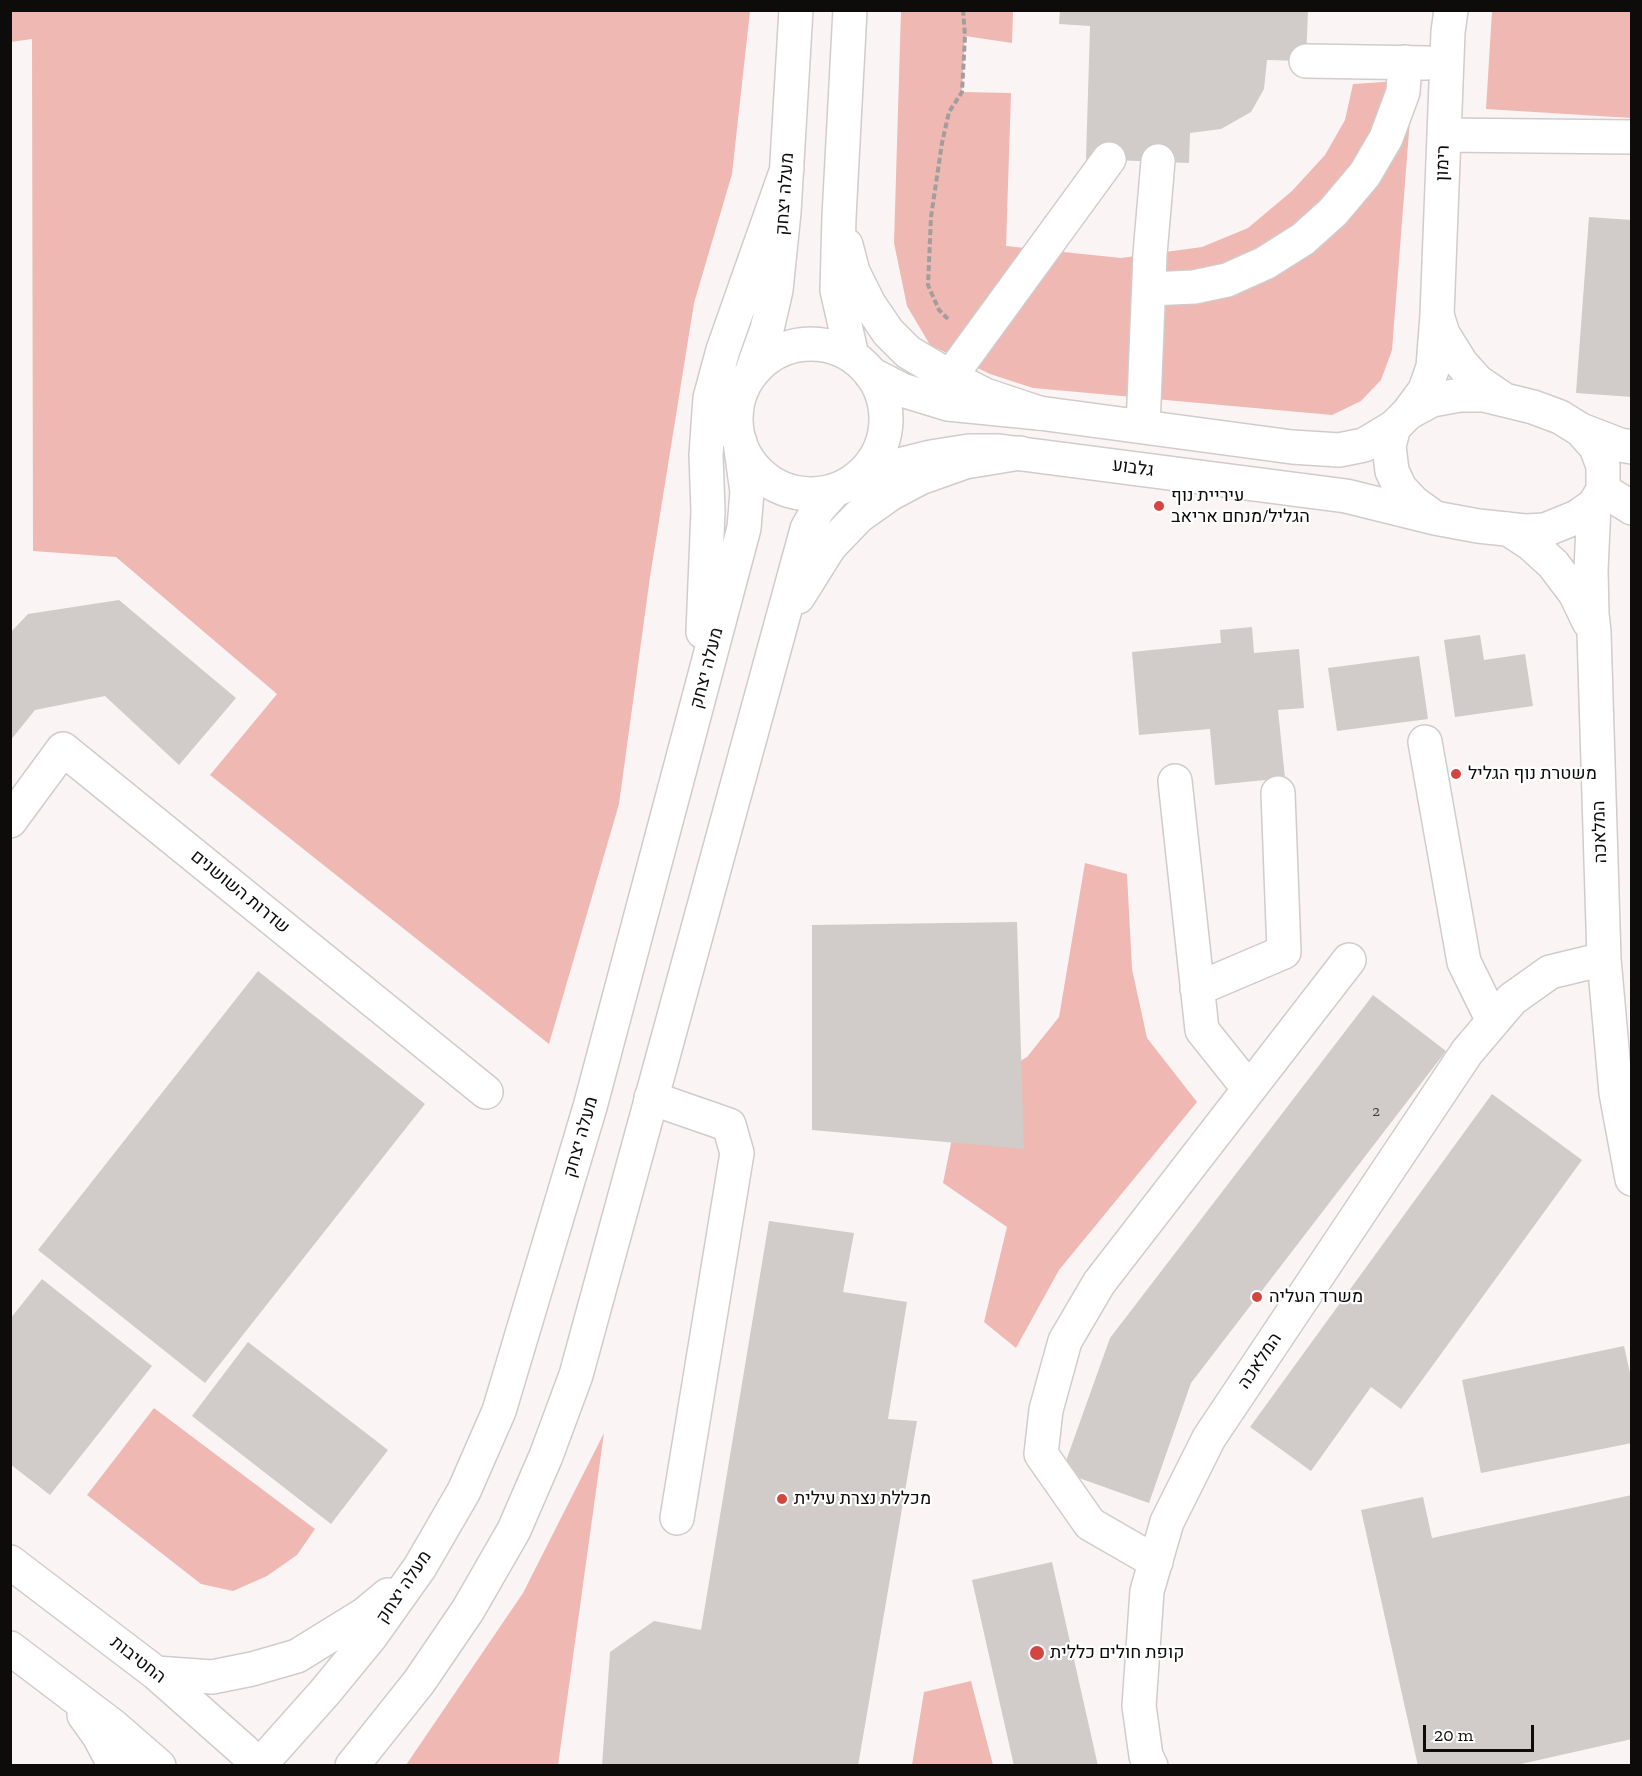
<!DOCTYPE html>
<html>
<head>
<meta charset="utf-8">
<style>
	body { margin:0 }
	#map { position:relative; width:1642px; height:1776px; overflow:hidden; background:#faf5f4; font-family:"Zilla Slab",serif }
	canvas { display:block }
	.frame { position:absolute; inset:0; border:12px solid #0d0c0b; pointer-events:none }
	.scale { position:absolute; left:1423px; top:1725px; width:111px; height:27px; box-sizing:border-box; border:3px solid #0d0c0b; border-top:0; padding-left:8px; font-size:18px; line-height:21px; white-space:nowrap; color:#0d0c0b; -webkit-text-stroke:4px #fff; paint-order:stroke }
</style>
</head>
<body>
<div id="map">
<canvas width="1642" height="1776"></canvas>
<div class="frame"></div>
<div class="scale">20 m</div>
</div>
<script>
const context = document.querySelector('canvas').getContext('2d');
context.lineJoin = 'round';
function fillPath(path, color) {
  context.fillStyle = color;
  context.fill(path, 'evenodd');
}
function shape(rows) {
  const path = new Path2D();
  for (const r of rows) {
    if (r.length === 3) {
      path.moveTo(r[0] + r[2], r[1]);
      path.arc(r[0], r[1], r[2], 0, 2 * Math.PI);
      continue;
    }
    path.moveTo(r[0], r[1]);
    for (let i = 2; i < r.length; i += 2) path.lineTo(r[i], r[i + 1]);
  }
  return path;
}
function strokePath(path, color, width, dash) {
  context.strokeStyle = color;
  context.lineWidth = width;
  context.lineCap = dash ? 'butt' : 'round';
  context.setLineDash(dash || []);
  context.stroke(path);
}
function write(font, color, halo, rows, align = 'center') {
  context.font = font + ' "Zilla Slab",Heebo,serif';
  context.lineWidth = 4.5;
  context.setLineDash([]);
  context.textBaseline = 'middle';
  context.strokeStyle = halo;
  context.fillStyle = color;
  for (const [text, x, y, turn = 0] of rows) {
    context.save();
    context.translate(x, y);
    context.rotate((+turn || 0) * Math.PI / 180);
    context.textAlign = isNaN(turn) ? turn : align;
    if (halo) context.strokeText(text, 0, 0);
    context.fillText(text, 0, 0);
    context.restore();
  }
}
fillPath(shape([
	[11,10,750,11,732,174,694,303,650,577,619,804,549,1044,210,775,277,694,116,557,33,551,32,39,11,42],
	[901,11,1013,11,1012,43,965,36,962,92,1011,93,1006,246,1121,258,1202,247,1248,228,1292,191,1325,155,1345,120,1353,84,1413,80,1392,350,1381,380,1361,401,1332,415,1033,388,990,374,930,345,907,306,894,243],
	[1492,11,1631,11,1631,118,1486,109],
	[1085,863,1127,874,1132,969,1147,1038,1197,1102,1059,1270,1016,1348,984,1322,1007,1227,943,1183,964,1079,1000,1073,1027,1057,1059,1017],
	[154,1408,315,1529,297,1555,267,1576,233,1591,201,1584,87,1495],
	[604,1433,558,1765,406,1765,523,1593],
	[971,1681,993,1765,912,1765,924,1692]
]), '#efb8b2');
fillPath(shape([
	[1060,10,1308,10,1306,61,1267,60,1264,89,1251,112,1221,129,1190,133,1189,163,1086,159,1090,26,1059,24],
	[1589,217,1632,220,1632,397,1576,393],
	[119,600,236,698,179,765,105,696,35,710,10,741,10,633,28,614],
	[1252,627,1254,653,1299,649,1304,708,1278,710,1285,778,1215,785,1210,729,1139,735,1132,652,1221,643,1220,630],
	[1480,635,1484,660,1525,654,1533,706,1455,717,1444,640],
	[1419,656,1428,719,1337,731,1328,668],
	[1017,922,1024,1149,812,1130,812,925],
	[258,971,425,1104,205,1383,38,1250],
	[1373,995,1446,1051,1191,1383,1149,1503,1062,1472,1110,1338],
	[1492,1094,1582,1160,1401,1409,1371,1387,1311,1471,1250,1427],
	[769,1221,854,1233,843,1292,907,1302,888,1419,917,1421,858,1766,602,1766,610,1652,654,1621,701,1630],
	[42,1279,152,1366,50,1495,10,1464,10,1319],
	[248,1342,388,1450,331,1524,192,1416],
	[1624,1346,1632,1382,1632,1443,1481,1473,1462,1380],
	[1632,1495,1632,1739,1512,1766,1418,1766,1361,1510,1423,1497,1432,1538],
	[1052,1562,1098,1766,1014,1766,972,1580]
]), '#d1cbca');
const minor = shape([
	[1306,61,1427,63],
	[1444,135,1632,137],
	[1149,289,1194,287,1227,280,1265,263,1303,239,1333,212,1365,174,1386,138,1403,92,1405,62],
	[1438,318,1443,334,1461,363,1478,382,1503,399],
	[871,374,902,390,948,404,1039,413,1292,447,1339,450,1364,445,1394,427],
	[950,377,1109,159],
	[1408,413,1425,390,1433,367,1437,315,1448,32,1451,10],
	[1143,427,1150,254,1158,161],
	[1581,430,1620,445,1632,447],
	[866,471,899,465,931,457,969,451,999,451,1346,496,1435,518,1478,526,1525,531,1545,530,1577,517,1594,505,1603,490,1603,466,1596,447,1581,430,1560,417,1533,407,1484,395,1460,395,1432,400,1408,413,1394,427,1389,446,1392,471,1400,488,1413,502,1435,518],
	[1603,490,1632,508],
	[1594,505,1591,570,1592,614,1594,632,1604,959,1616,1093,1632,1179],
	[1508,529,1531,544,1553,564,1575,593,1589,622],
	[1425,742,1464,962,1493,1021],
	[1175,781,1202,1030,1249,1089],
	[10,821,63,749,486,1092],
	[1197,989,1284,952,1278,793],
	[651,1098,729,1125,737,1153,677,1518],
	[1156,1562,1090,1524,1041,1454,1046,1410,1065,1341,1099,1283,1349,960],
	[1151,1766,1146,1756,1139,1706,1147,1591,1167,1522,1209,1438,1467,1052,1512,999,1550,972,1604,959]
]);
const major = shape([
	[850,10,839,217,837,290,852,356],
	[846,245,853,272,869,304,888,332,908,352,950,377,985,395,1039,413],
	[811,419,75],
	[751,374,767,329,776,290,784,212,796,10],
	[798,597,830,546,859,516,890,494,920,478,965,462,1020,453],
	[703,632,708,511,706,455,710,398,723,350,787,169],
	[10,1562,156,1673,243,1750,259,1766],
	[10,1648,113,1726,159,1766],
	[156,1673,212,1677,252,1669,297,1656,365,1614,388,1595],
	[84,1715,99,1736,115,1766],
	[259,1766,325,1692,371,1636,420,1567,464,1491,499,1411,590,1107,744,528,747,492,740,442],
	[352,1766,419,1682,468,1610,514,1530,546,1456,576,1375,807,529,818,509,834,491]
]);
strokePath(minor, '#d1cccb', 36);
strokePath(major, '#d1cccb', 36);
strokePath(shape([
	[948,319,939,310,928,285,931,217,942,143,949,112,962,92,965,36,963,10]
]), '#a29e9d', 4, [6, 3]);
strokePath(minor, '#fff', 33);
strokePath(major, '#fff', 33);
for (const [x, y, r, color] of [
	[1159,506,6,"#d44542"],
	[1456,774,6,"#d44542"],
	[1257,1297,6,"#d44542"],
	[782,1499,6,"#d44542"],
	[1037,1653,8,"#d44542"]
]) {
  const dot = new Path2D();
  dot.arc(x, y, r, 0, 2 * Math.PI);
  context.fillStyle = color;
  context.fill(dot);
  strokePath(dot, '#fff', 2);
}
write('15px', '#3e3c3b', null, [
	["2",1376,1112]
]);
write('18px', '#0d0c0b', '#fff', [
	["רימון",1443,163,-88],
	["מעלה יצחק",785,194,-86],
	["גלבוע",1133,468,8],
	["מעלה יצחק",707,668,-75],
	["המלאכה",1600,832,-92],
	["שדרות השושנים",240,892,39],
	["מעלה יצחק",581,1137,-74],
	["המלאכה",1260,1361,-56],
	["מעלה יצחק",404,1587,-56],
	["החטיבות",138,1660,38]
]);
write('18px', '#0d0c0b', '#fff', [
	["עיריית נוף",1171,496],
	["הגליל/מנחם אריאב",1171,517],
	["משטרת נוף הגליל",1468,774],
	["משרד העליה",1269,1297],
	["מכללת נצרת עילית",794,1499],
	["קופת חולים כללית",1050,1653]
], 'left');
</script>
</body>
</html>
